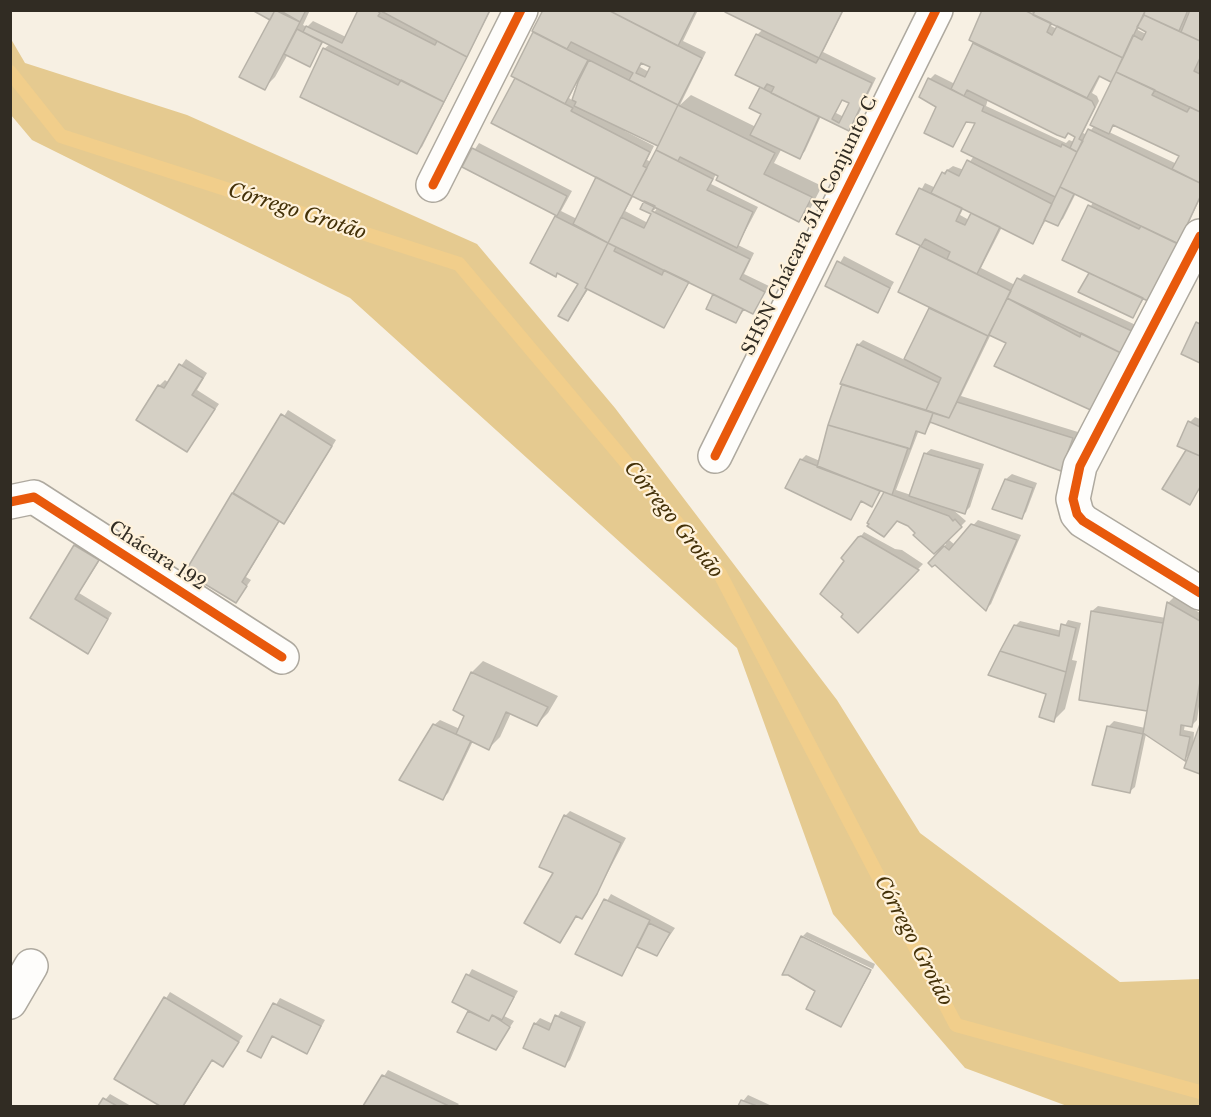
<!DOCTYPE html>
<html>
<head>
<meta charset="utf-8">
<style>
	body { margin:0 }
	#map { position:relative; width:1211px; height:1117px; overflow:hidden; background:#f7f0e3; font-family:"Libre Baskerville",serif }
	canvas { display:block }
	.frame { position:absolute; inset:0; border:12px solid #312c23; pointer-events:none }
</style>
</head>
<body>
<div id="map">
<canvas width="1211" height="1117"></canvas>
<div class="frame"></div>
</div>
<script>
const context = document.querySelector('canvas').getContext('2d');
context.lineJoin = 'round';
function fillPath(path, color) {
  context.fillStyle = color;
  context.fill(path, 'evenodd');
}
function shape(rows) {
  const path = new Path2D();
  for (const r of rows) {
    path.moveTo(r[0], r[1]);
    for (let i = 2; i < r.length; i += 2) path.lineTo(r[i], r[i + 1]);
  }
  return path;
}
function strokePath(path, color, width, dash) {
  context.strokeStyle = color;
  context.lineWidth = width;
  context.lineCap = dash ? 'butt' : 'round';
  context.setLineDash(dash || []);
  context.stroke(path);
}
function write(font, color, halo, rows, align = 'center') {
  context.font = font + ' "Libre Baskerville",serif';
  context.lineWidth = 4.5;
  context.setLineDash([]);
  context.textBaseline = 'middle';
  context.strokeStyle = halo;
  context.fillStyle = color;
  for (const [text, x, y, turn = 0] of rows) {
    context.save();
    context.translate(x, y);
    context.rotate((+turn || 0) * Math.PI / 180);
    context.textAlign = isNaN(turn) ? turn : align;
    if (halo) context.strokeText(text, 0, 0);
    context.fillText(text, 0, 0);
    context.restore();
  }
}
fillPath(shape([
	[11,39,25,63,187,115,477,244,615,408,837,700,920,833,1120,982,1200,979,1200,1106,1067,1106,965,1068,833,914,737,648,350,298,32,140,11,115]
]), '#e5ca90');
fillPath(shape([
	[255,10,310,10,303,25,307,27,313,21,346,37,360,10,491,10,422,147,417,152,324,49,330,44,324,41,309,65,288,54,275,77,264,88,272,19],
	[545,10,698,10,683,41,706,52,680,105,691,95,756,127,763,113,762,87,737,75,757,35,763,29,725,10,844,10,823,52,876,78,854,124,848,129,821,116,805,151,800,157,782,148,774,163,822,186,810,209,799,220,716,174,711,184,758,207,738,245,754,253,744,274,769,286,753,313,745,309,736,321,715,294,690,281,664,327,589,288,568,320,580,283,532,262,558,215,464,166,479,143,572,191,561,211,577,219,598,177,513,75],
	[643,62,652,67,649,72,640,67],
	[579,79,581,79,573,101,569,98],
	[843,99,851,102,844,117,836,113],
	[626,129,660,145,651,162,647,160,654,146,625,131],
	[634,195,646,200,651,212,657,208,648,223,625,211],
	[1027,10,1200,10,1200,199,1155,295,1145,297,1133,317,1080,291,1092,273,1064,259,1093,202,1076,193,1063,219,1057,224,1046,220,1033,242,1002,227,981,268,1015,285,1024,274,1138,326,1100,405,991,334,961,396,1078,432,1065,464,1060,469,932,421,925,433,919,430,896,490,911,495,925,454,931,449,984,464,970,507,965,512,951,508,966,521,948,539,955,545,978,520,1021,535,991,604,986,609,935,564,930,563,946,544,945,542,918,532,898,519,869,526,869,519,886,491,882,490,872,505,862,500,850,518,801,460,806,455,820,461,858,345,863,340,905,360,931,307,900,291,922,245,898,233,925,183,936,188,943,173,953,166,964,170,974,156,977,122,968,120,952,145,930,79,935,74,955,84,975,42,1040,17],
	[1053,23,1059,25,1057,29,1051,26],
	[1139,26,1148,31,1146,34,1138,30],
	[1101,75,1113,81,1095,125,1087,135,1083,133,1099,101,1097,96,1092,93],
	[988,99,1069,132,1077,136,1074,142,1069,140,1066,143,986,106],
	[1115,124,1181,156,1177,164,1109,132],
	[964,207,973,212,969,220,960,215],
	[844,256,894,282,877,312,827,285],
	[1200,320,1200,361,1183,353],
	[186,359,207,373,197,390,219,404,187,450,138,420,159,386,165,380,169,383],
	[288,410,336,440,289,517,284,522,280,520,246,577,251,580,236,601,187,571],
	[1195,417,1200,419,1200,488,1190,503,1164,489,1188,449,1190,422],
	[1012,474,1037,483,1026,512,1021,517,1006,479],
	[864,532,895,549,902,550,923,564,858,631,845,614,822,594],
	[81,541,103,555,79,593,112,613,88,652,32,618],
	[1174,597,1200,613,1200,700,1197,720,1191,726,1185,724,1184,730,1194,732,1193,749,1200,729,1200,772,1186,767,1192,752,1185,759,1146,734,1135,787,1129,792,1108,727,1114,721,1145,728,1149,710,1080,699,1092,611,1098,606,1166,618,1169,602],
	[1068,620,1081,623,1072,660,1077,661,1065,709,1054,720,1048,693,1015,626,1020,621,1062,631],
	[483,661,558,696,548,713,537,724,511,713,500,737,489,748,473,741,448,793,443,798,434,725,440,720,460,729,466,715,472,672],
	[570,811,626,838,587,912,582,917,577,915,561,942,555,872,565,816],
	[611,894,675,928,657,954,638,946,621,974,577,953],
	[807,932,875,964,873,969,803,936],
	[802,938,871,972,841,1025,817,990,789,973],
	[472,969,518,991,504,1016,514,1021,495,1049,459,1031,470,1010,454,1002],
	[170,992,243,1036,223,1065,213,1059,184,1106,163,1106,116,1079],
	[280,998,325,1020,307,1052,274,1035,261,1056,249,1050],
	[561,1011,586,1022,570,1060,565,1065,535,1024,540,1018,553,1024],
	[388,1070,459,1104,457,1106,365,1106],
	[110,1094,131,1106,100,1106],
	[748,1095,772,1106,739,1106]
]), '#0003');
strokePath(shape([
	[10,72,61,136,459,264,720,574,956,1025,1200,1092]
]), '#f1ce8b', 14);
const building = shape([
	[252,10,275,10,270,20,252,10],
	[275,10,300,22,265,90,239,77,275,10],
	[279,10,306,10,300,22,279,10],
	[358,10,376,10,380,13,378,16,435,45,437,41,467,57,444,102,303,32,306,26,342,43,358,10],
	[379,10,488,10,489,12,467,57,379,10],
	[543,10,608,10,702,58,678,105,629,80,633,73,571,42,567,49,532,31,543,10],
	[641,63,650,67,645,77,636,73,641,63],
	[608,10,696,10,678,46,608,10],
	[726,10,839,10,842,12,819,58,725,12,726,10],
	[982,10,1024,10,1051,23,1047,32,1052,35,1057,26,1123,58,1111,82,1099,76,1087,98,969,40,982,10],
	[1035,10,1143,10,1145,11,1123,58,1033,15,1035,10],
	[1188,10,1179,31,1144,15,1145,10,1188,10],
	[1190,10,1200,10,1200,41,1181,32,1190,10],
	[1144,15,1200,41,1200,58,1194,71,1200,74,1200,112,1116,72,1133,35,1142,40,1146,32,1137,27,1144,15],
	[297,29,322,42,310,67,284,54,297,29],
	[533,32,588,60,565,104,511,76,533,32],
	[756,34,816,63,819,58,872,83,849,131,771,93,774,87,767,84,764,89,735,75,756,34],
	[842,100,849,103,839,123,832,119,842,100],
	[973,43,1092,101,1095,107,1079,139,1083,141,1077,152,1070,148,1075,137,1068,133,1065,138,1057,135,967,90,964,96,951,89,973,43],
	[323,48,398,85,401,80,444,102,417,154,300,97,323,48],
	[589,60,678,105,658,146,574,106,576,102,572,100,578,82,589,60],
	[1116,72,1155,90,1152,95,1187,112,1190,107,1200,112,1200,183,1172,169,1179,156,1113,125,1109,134,1090,125,1116,72],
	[515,78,573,108,571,111,650,152,643,166,647,168,632,196,491,123,515,78],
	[928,78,984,106,982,111,1061,147,1062,144,1077,152,1055,197,961,151,975,123,966,122,953,147,924,133,936,107,919,97,928,78],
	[760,87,819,117,800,159,750,135,761,114,749,108,760,87],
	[678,105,775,153,764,174,812,197,799,222,716,180,718,176,680,157,678,161,656,150,678,105],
	[1088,129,1200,183,1200,197,1178,244,1060,187,1088,129],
	[472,148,567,196,557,216,462,167,472,148],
	[656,150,713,179,707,190,753,212,737,248,632,196,656,150],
	[967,160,1052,204,1033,244,931,193,942,172,945,174,947,170,959,176,967,160],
	[596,177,632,196,608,243,573,224,596,177],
	[1060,187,1074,194,1058,226,1044,220,1060,187],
	[919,188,962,208,956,221,965,225,971,213,1000,227,977,274,947,259,950,252,925,239,921,246,896,234,919,188],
	[644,201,655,206,652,211,750,259,740,279,765,292,753,314,608,243,621,217,644,228,651,214,640,209,644,201],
	[1088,205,1139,229,1141,226,1179,244,1150,302,1062,260,1088,205],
	[555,216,608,243,585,288,587,289,568,321,558,316,578,284,557,273,556,277,530,263,555,216],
	[608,243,616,247,614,251,662,275,664,270,689,282,664,328,585,288,608,243],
	[920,246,1011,291,988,336,898,292,920,246],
	[837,261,890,288,878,313,825,286,837,261],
	[1089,273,1143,298,1133,318,1078,292,1089,273],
	[1017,278,1134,332,1123,354,1007,298,1017,278],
	[713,294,743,309,736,323,706,309,713,294],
	[1007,298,1080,337,1081,333,1123,354,1095,412,994,366,1006,343,989,335,1007,298],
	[929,308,988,336,949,418,926,410,941,378,904,359,929,308],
	[1196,322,1200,324,1200,363,1181,354,1196,322],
	[857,344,939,383,926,410,840,384,857,344],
	[179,364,203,378,192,395,215,409,187,452,136,420,158,385,164,388,179,364],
	[842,384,933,413,925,434,916,431,910,449,828,425,842,384],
	[957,402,1073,438,1061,471,930,422,933,413,949,418,957,402],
	[281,414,332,446,284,524,233,493,281,414],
	[1188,421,1200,427,1200,456,1177,446,1188,421],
	[828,425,908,448,892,495,817,467,828,425],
	[1186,450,1200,456,1200,487,1190,505,1162,489,1186,450],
	[924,453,980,469,965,514,909,496,924,453],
	[800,459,880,491,872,507,861,501,851,520,785,488,800,459],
	[1005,479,1033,488,1022,519,992,509,1005,479],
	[884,492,949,516,953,521,955,519,962,527,934,554,913,535,915,533,908,526,897,521,884,537,867,526,869,524,867,523,884,492],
	[232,493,279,521,242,582,247,586,236,603,185,572,232,493],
	[971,524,1017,540,986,611,935,565,932,567,928,563,944,546,949,550,971,524],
	[861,536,919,570,858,633,841,617,843,614,820,594,844,561,841,558,858,537,861,536],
	[74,545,99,560,75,599,108,619,88,654,30,618,74,545],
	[1167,602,1200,621,1200,682,1192,727,1181,725,1180,735,1190,737,1185,761,1143,733,1167,602],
	[1091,611,1163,623,1147,711,1079,700,1091,611],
	[1061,624,1076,628,1066,672,1000,651,1014,625,1059,636,1061,624],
	[1000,651,1066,672,1054,722,1039,717,1046,694,988,675,1000,651],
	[471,672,548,707,537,726,506,712,489,750,456,734,464,716,453,710,471,672],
	[433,724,471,741,443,800,399,780,433,724],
	[1200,724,1200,774,1184,768,1200,724],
	[1107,726,1143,734,1130,793,1092,785,1107,726],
	[564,815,621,843,597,894,582,919,576,916,560,943,524,923,553,873,539,867,564,815],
	[604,899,650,920,622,976,575,954,604,899],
	[649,923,670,933,657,956,637,947,649,923],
	[801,936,871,970,841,1027,806,1009,815,991,788,975,782,975,801,936],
	[466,974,514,997,502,1020,492,1015,489,1021,452,1002,466,974],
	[164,997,239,1042,223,1067,212,1060,183,1106,160,1106,114,1079,164,997],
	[273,1003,321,1026,307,1054,272,1036,261,1058,247,1051,273,1003],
	[468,1011,489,1021,492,1015,510,1027,496,1050,457,1032,468,1011],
	[555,1015,581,1027,565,1067,523,1048,534,1023,549,1030,555,1015],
	[382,1075,449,1106,363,1106,382,1075],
	[103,1098,117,1106,98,1106,103,1098],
	[741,1100,757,1106,738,1106,741,1100]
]);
fillPath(building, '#d5d0c5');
strokePath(building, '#b7b2a8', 1.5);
const minor = shape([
	[433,185,521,10],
	[1200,236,1080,466,1073,499,1077,514,1083,521,1200,593],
	[715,456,936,10],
	[10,502,34,497,282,657],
	[10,1002,31,966]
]);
strokePath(minor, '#aea99f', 36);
strokePath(minor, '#fefdfb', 33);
strokePath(shape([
	[433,185,521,10],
	[1200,236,1080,466,1073,499,1077,514,1083,521,1200,593],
	[715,456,936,10],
	[10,502,34,497,282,657]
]), '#e8590c', 9);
write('18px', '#312c23', '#fff2db', [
	["SHSN Chácara 51A Conjunto C",810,226,-64],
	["Chácara 192",157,556,33]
]);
write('italic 20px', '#443108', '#fff2db', [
	["Córrego Grotão",297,212,18],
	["Córrego Grotão",673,520,51],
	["Córrego Grotão",913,941,62]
]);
</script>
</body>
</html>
